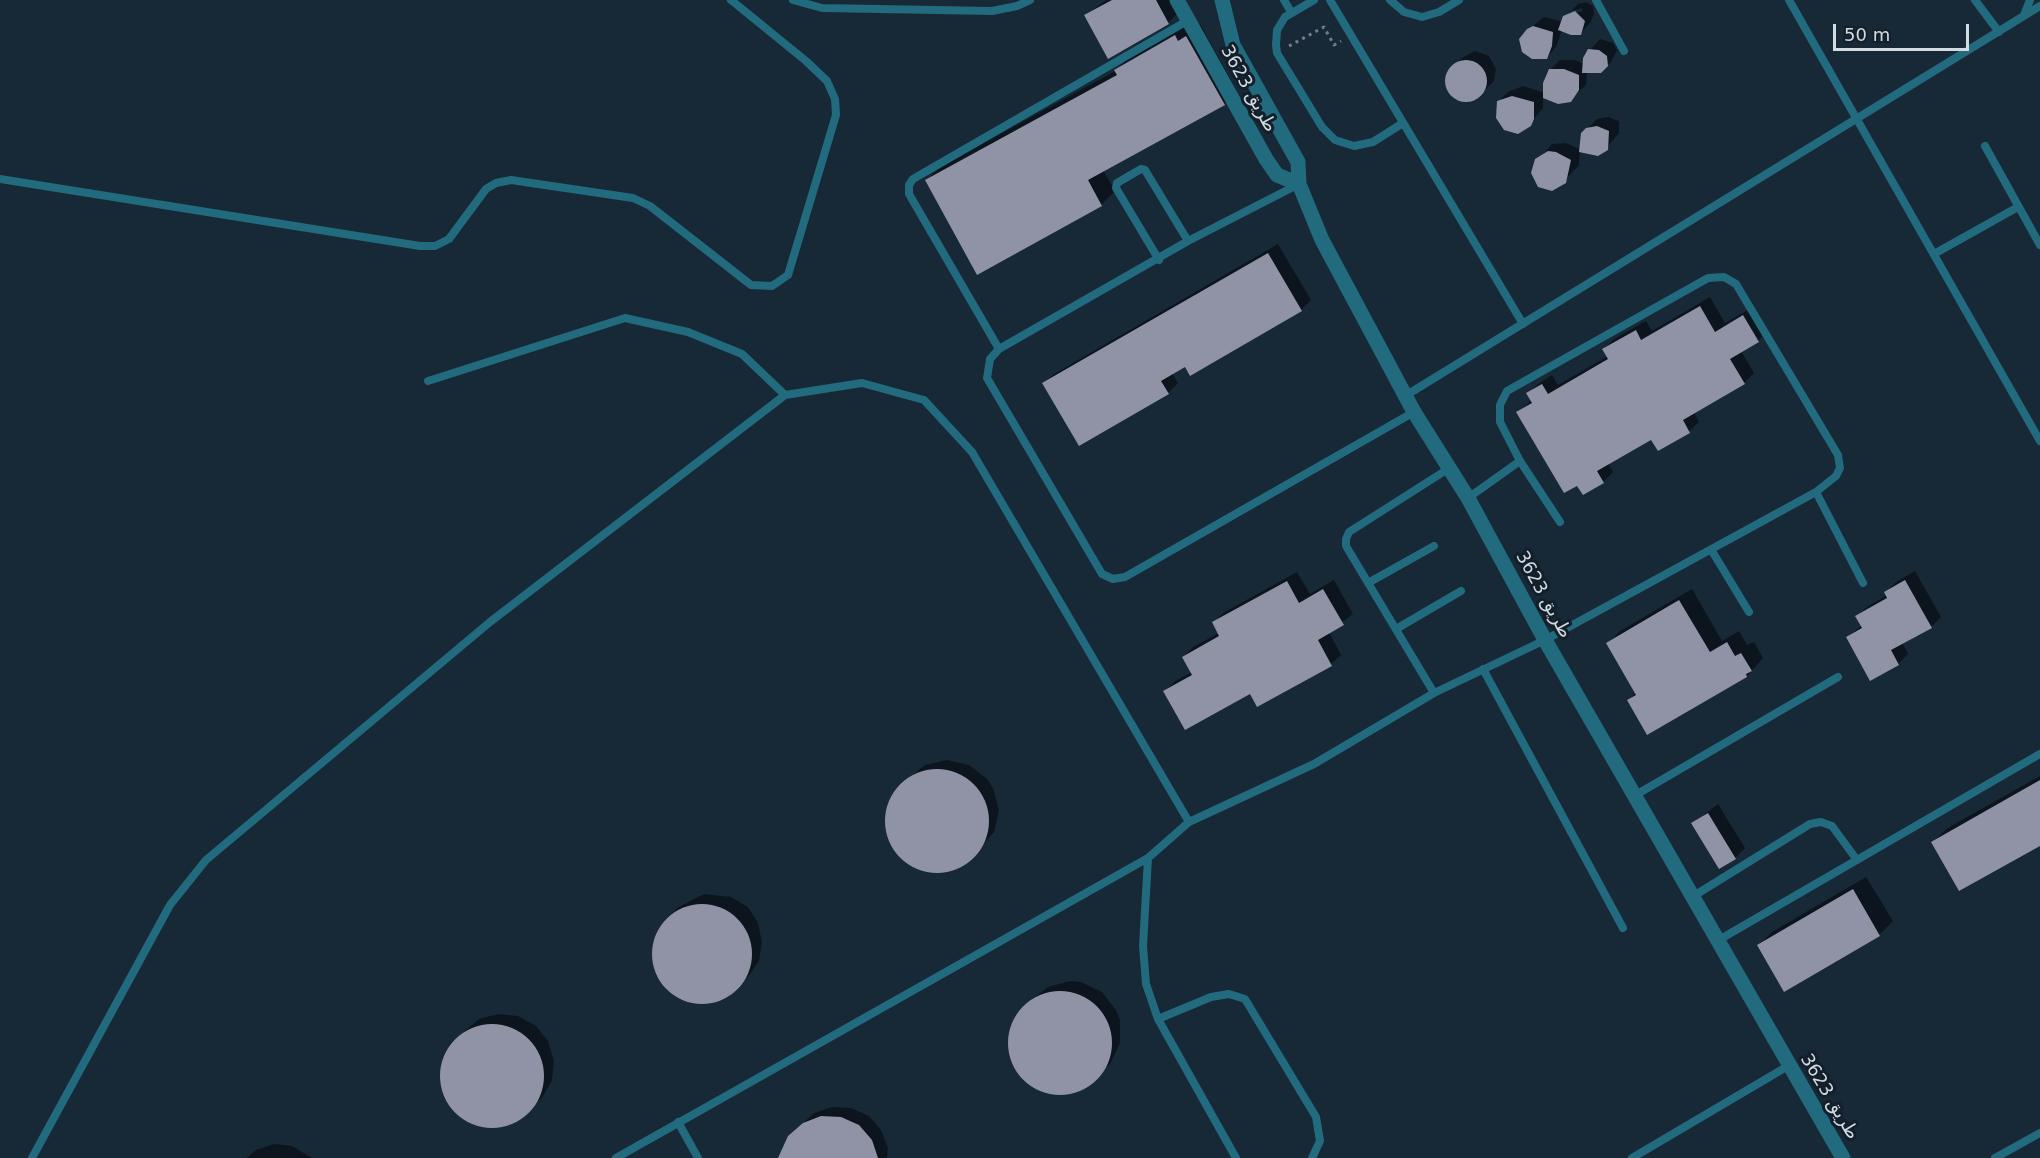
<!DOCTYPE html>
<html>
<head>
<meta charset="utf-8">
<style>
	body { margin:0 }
	#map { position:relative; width:2040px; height:1158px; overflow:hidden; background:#131f2a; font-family:"DejaVu Sans",sans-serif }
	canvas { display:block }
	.scale { position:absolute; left:1833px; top:24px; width:136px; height:27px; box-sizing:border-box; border:3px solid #d2dae2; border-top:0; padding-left:8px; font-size:18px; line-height:21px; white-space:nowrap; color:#d2dae2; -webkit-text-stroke:4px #131f2a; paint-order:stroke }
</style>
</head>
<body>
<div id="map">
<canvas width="2040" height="1158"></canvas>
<div class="scale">50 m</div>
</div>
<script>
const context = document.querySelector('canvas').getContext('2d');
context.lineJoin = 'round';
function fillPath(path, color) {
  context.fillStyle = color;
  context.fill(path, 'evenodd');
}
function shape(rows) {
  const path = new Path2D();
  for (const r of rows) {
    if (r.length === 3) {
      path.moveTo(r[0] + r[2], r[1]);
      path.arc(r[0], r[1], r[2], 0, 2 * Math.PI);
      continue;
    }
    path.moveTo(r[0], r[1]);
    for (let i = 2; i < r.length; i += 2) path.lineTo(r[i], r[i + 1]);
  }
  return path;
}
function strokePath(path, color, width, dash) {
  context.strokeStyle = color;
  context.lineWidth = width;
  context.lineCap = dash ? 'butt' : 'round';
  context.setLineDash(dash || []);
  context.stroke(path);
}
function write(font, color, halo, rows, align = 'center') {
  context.font = font + ' "DejaVu Sans","Noto Sans Arabic",sans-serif';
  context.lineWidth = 6;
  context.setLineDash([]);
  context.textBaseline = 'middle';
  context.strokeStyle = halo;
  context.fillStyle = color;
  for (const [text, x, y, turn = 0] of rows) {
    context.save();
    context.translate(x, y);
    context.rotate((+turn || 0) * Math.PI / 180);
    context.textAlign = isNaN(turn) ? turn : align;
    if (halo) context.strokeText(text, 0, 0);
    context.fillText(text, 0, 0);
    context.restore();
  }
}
fillPath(shape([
	[0,0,2040,0,2040,1158,0,1158]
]), '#172837');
fillPath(shape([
	[1106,0,1171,0,1178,13,1168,23,1086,15],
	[1586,2,1593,6,1594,14,1590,23,1580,34,1562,30,1556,47,1546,58,1523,34,1544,17,1563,22,1571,11,1571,14,1583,11,1582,8,1571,11,1578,4],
	[1189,23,1192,28,1200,24,1237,91,1224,104,1103,170,1115,191,1101,205,978,273,926,181,940,167,1117,70,1129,57],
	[1600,39,1613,43,1617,50,1611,62,1600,72,1587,71,1586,85,1565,103,1543,97,1543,108,1524,130,1498,102,1508,92,1523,86,1545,93,1550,70,1560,60,1575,60,1584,64,1590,50],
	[1475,51,1489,56,1496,69,1494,81,1484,91,1467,100,1453,95,1446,82,1451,68,1462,58],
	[1608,117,1619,121,1619,133,1603,152,1592,155,1580,150,1579,165,1559,187,1552,189,1539,185,1534,180,1533,166,1552,144,1566,143,1581,150,1581,139,1587,129,1597,119],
	[1278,244,1311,300,1301,310,1172,373,1178,383,1168,393,1044,383,1054,374],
	[1710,297,1725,323,1753,307,1768,331,1758,341,1741,351,1754,373,1744,383,1694,412,1699,422,1689,431,1652,438,1608,463,1613,472,1603,482,1518,412,1532,400,1528,393,1538,384,1552,375,1558,385,1608,356,1604,349,1614,339,1646,321,1652,331],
	[1915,571,1941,617,1931,627,1902,642,1908,654,1898,664,1848,637,1862,625,1857,616,1867,607,1887,595,1886,592,1896,582],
	[1297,572,1310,594,1334,580,1353,614,1329,632,1341,655,1331,664,1258,705,1250,692,1165,691,1175,681,1192,672,1183,657,1193,647,1219,633,1214,623,1223,613],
	[1692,589,1722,641,1739,631,1747,645,1754,642,1763,658,1747,676,1629,700,1636,692,1608,643,1620,631],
	[947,760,969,765,987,779,993,788,999,810,994,832,969,861,948,871,925,870,905,860,891,842,886,821,892,799,908,779,925,765],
	[2040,776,2040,844,1933,842,1946,829],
	[1718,804,1745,848,1735,858,1693,823],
	[1866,877,1893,921,1879,935,1785,990,1759,945,1772,932],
	[704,894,731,897,748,907,758,923,762,942,759,961,748,977,722,999,703,1003,684,1000,667,989,656,973,652,954,656,935,667,919,677,908],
	[1070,981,1081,982,1102,992,1116,1010,1120,1020,1120,1043,1110,1064,1081,1088,1059,1093,1048,1092,1027,1081,1019,1073,1010,1053,1010,1031,1020,1011,1030,1001,1048,987],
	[498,1014,518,1016,536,1026,548,1041,554,1061,552,1080,542,1098,516,1121,496,1127,476,1124,459,1115,446,1099,440,1080,443,1060,452,1042,479,1019],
	[832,1107,851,1108,869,1116,881,1130,888,1148,887,1158,781,1158,800,1126,814,1113],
	[274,1144,292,1146,312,1158,247,1158,256,1150]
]), '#0007');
fillPath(shape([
	[1112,0,1156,0,1169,24,1108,59,1084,15],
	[1575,11,1585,21,1581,35,1571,35,1558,30,1563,16],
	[1533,26,1553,32,1552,46,1547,59,1532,59,1522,52,1519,39,1527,29],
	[1175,35,1178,41,1186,36,1225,105,1088,180,1102,206,977,275,925,180,1117,75,1114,70],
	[1588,49,1599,50,1607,56,1608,66,1601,73,1582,73,1583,58],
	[1466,81,21],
	[1549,69,1564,69,1579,75,1579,90,1571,102,1558,104,1543,98,1543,83],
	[1512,96,1534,102,1534,119,1531,126,1518,134,1504,130,1496,118,1497,101],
	[1597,126,1609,131,1608,150,1598,156,1579,152,1581,133,1586,128],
	[1548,151,1556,152,1571,160,1566,183,1552,191,1538,187,1531,173,1535,159],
	[1268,253,1302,311,1190,376,1185,367,1161,381,1169,394,1079,446,1042,383],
	[1700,306,1715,332,1743,315,1759,342,1730,359,1745,384,1683,420,1690,433,1658,451,1651,440,1597,471,1604,483,1583,495,1577,486,1564,493,1516,412,1532,403,1526,393,1542,384,1548,394,1608,359,1602,349,1636,330,1641,340],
	[1905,580,1932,628,1891,650,1899,665,1870,681,1846,637,1862,628,1855,616,1887,598,1884,592],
	[1287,581,1299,603,1323,589,1344,625,1318,640,1332,666,1257,707,1250,694,1185,730,1163,691,1192,675,1182,657,1219,636,1212,622],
	[1679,600,1710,652,1727,642,1735,656,1741,653,1752,671,1746,674,1747,677,1647,735,1627,700,1636,695,1606,643],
	[937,821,52],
	[2040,780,2040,846,1959,891,1931,842],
	[1708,813,1736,859,1719,869,1691,823],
	[1853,889,1880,936,1784,992,1757,945],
	[702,954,50],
	[1060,1043,52],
	[492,1076,52],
	[821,1116,841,1117,859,1125,872,1140,878,1158,778,1158,788,1136,803,1123]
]), '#9093a6');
strokePath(shape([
	[1289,46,1324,27,1334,45,1341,41]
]), '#737d86', 3, [3, 4.5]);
strokePath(shape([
	[793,0,822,8,992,11,1017,6,1030,0],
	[1284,0,1291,12],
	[1314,0,1285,17,1277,30,1276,45,1277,53,1322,127,1335,140,1354,146,1373,142,1403,123],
	[1330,0,1523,324],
	[1390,0,1404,12,1422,17,1439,12,1459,0],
	[1596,0,1624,51],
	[1789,0,2040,441],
	[1975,0,1999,32],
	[2024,15,2030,0],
	[1985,146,2040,245],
	[0,179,420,246,435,246,449,239,486,189,496,183,511,180,633,198,650,206,751,285,772,286,788,275,836,115,835,99,827,81,806,61,731,0],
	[1299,184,1188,241,999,349,990,359,987,378,1102,574,1113,579,1125,577,1414,412],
	[1934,254,2018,207],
	[1159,260,1116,188,1117,183,1141,169,1145,170,1188,241],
	[999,349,909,194,909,185,913,179,1187,21],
	[428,381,625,318,688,332,742,354,785,395],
	[1405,396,2040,6],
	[1468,498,1520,461],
	[1560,522,1520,461,1500,422,1500,405,1507,391,1708,278,1724,277,1736,284,1838,455,1840,468,1836,476,1816,492],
	[1712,551,1749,612],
	[1368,583,1434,546],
	[1396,629,1461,591],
	[1483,669,1623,928],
	[1434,693,1346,546,1346,539,1349,532,1448,469],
	[1634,796,1838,677],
	[1692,897,1810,824,1821,822,1832,826,1857,860],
	[1717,941,2040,754],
	[1158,1019,1211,997,1229,994,1245,999,1316,1117,1320,1141,1312,1158],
	[678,1122,698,1158],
	[32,1158,170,905,206,860,490,622,785,395,862,383,924,400,972,452,1189,822],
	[616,1158,1148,858],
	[1236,1158,1158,1019,1146,984,1143,946,1148,858,1189,822,1314,764,1434,693,1545,640,1816,492,1863,583],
	[1632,1158,1788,1066],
	[1995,1158,2040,1133]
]), '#226a7d', 8);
strokePath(shape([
	[1177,0,1266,159,1277,175,1299,184],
	[1222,0,1233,45,1298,162,1299,184,1322,240,1414,412,1468,498,1545,640,1843,1158]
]), '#226a7d', 15);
write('18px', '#d2dae2', '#131f2a', [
	["طريق 3623",1248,89,61],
	["طريق 3623",1543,595,61],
	["طريق 3623",1829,1097,59]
]);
</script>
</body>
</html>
